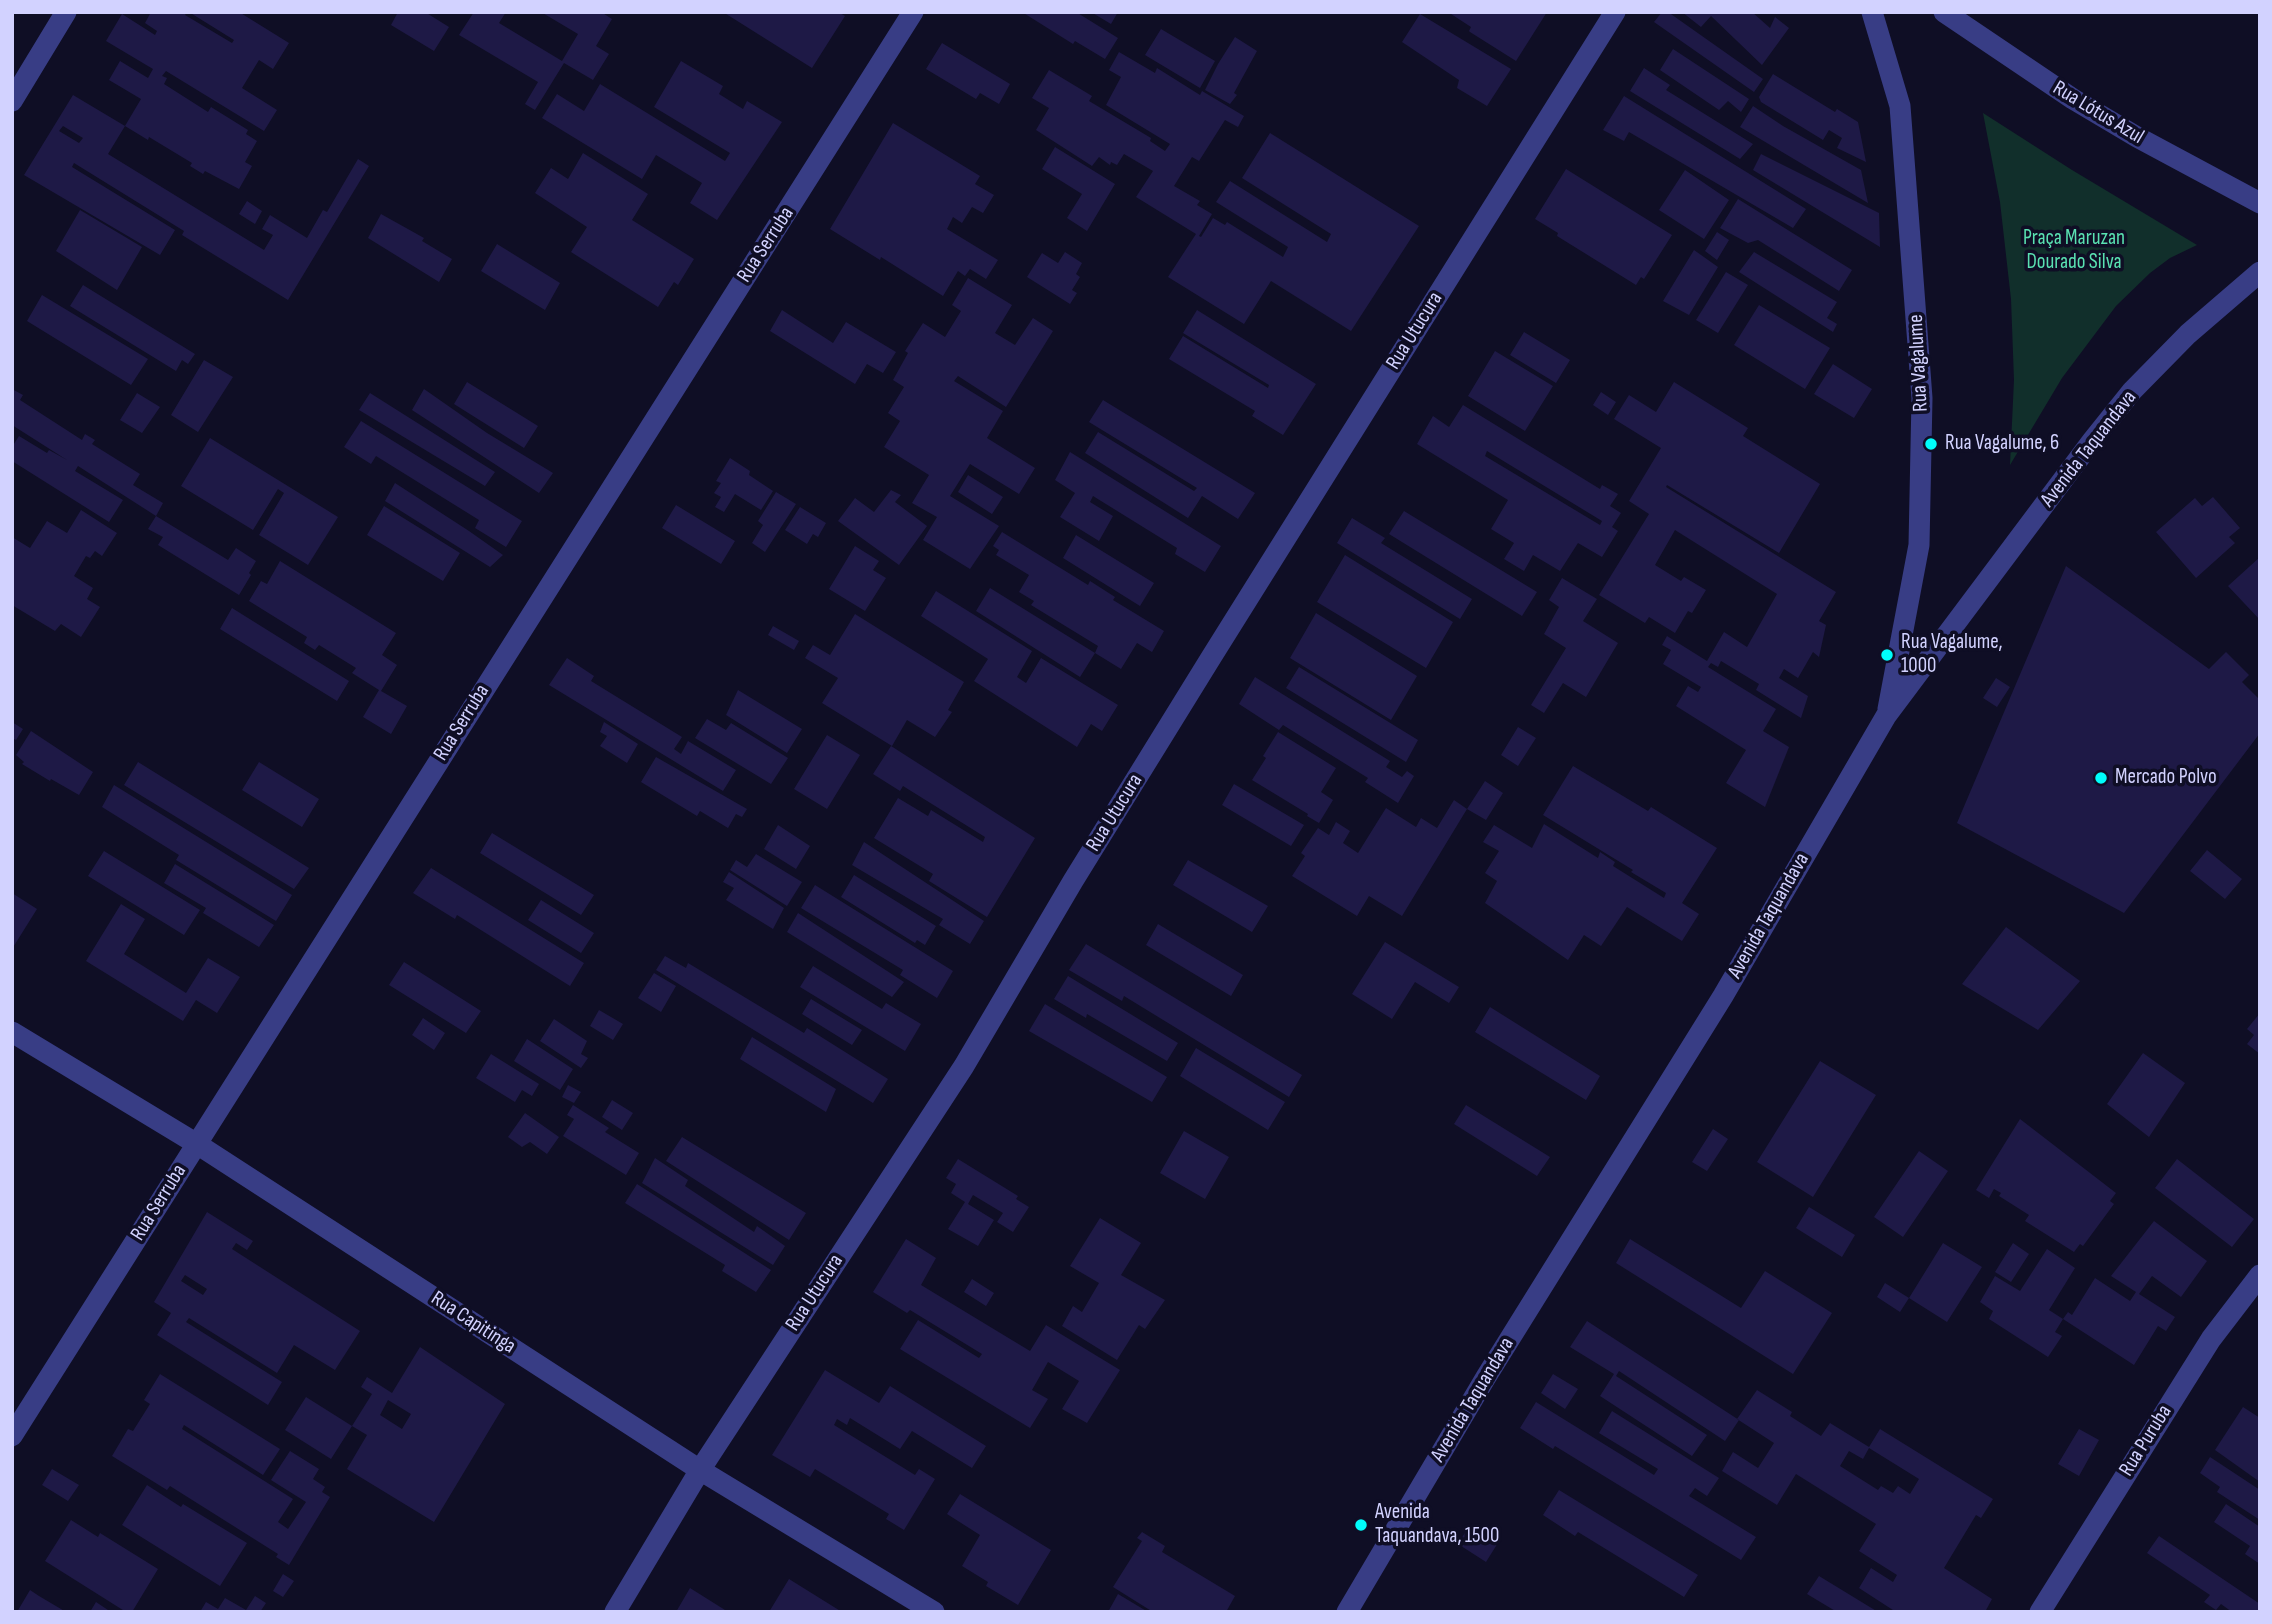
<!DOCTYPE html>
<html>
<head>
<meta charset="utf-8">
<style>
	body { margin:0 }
	#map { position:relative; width:2272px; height:1624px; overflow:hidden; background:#0f0e25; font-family:"Sofia Sans Condensed",sans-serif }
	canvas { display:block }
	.frame { position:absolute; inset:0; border:14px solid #d2d2ff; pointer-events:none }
</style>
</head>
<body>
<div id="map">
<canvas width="2272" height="1624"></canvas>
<div class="frame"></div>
</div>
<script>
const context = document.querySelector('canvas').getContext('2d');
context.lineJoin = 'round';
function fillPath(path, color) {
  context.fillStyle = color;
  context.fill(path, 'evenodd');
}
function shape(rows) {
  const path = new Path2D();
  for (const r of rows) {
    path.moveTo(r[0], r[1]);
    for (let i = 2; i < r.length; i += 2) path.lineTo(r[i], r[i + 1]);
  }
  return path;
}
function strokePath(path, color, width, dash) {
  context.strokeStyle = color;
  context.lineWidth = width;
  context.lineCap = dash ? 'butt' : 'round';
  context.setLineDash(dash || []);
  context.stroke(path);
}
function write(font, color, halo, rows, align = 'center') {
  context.font = font + ' "Sofia Sans Condensed",sans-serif';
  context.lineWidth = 7;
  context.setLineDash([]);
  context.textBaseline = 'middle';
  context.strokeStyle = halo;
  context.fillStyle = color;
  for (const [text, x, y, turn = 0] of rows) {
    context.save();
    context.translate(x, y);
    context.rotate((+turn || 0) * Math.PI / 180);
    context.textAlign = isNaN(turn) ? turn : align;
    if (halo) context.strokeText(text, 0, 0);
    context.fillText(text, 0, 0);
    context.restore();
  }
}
fillPath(shape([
	[1983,113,2072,170,2197,245,2170,258,2150,273,2116,306,2062,378,2010,465,2014,380,2011,299,2000,202]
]), '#112f2b');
fillPath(shape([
	[151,12,187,12,185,15,232,43,234,40,189,12,239,12,289,43,273,69,259,60,242,88,277,110,264,131,166,71,162,76,167,78,164,84,208,112,211,107,248,130,246,134,257,141,245,162,252,166,239,189,205,171,203,174,190,166,192,163,149,137,148,140,125,126,141,99,109,80,120,61,148,78,153,69,106,41,122,14,155,35,157,31,145,23],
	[398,12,425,12,449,27,434,51,391,25],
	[474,12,506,12,499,23,562,61,578,34,541,12,601,12,612,19,596,46,609,54,593,80,564,63,535,110,525,104,538,82,459,35],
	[723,12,838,12,845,16,812,68],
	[1022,12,1076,12,1118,38,1105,59,1075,41,1073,44],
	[1091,12,1118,12,1111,24],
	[1448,12,1547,12,1516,61,1470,32,1469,31,1471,27],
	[1662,12,1668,12,1763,79,1754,92,1654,22],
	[1682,12,1752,12,1770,28,1775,17,1789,28,1762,65,1711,16,1701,27],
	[1420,14,1511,69,1487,106,1457,88,1459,80,1402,42],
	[1161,29,1215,61,1200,88,1145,55],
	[1235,37,1257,51,1234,93,1237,95,1230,104,1205,90,1218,64],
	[942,43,1010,84,999,104,980,93,976,99,926,69],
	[1673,49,1749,99,1741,112,1728,101,1719,110,1660,70],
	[1119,52,1155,73,1157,68,1200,95,1202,91,1244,116,1238,127,1225,120,1199,161,1192,157,1174,186,1200,201,1197,205,1212,214,1199,236,1201,237,1213,218,1225,225,1227,222,1283,257,1288,247,1216,202,1230,181,1327,242,1331,234,1242,178,1270,133,1419,226,1351,331,1271,281,1244,324,1168,277,1196,234,1136,197,1153,171,1124,154,1117,165,1111,162,1110,165,1099,157,1092,166,1036,130,1049,108,1032,98,1049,70,1092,96,1089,101,1151,138,1150,141,1165,151,1170,144,1106,105,1121,77,1109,70],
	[681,61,723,86,719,94,743,109,747,101,782,122,717,220,690,203,702,183,656,155,642,179,542,118,557,94,584,111,600,84,725,161,730,153,654,107],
	[1644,68,1670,85,1666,90,1753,144,1740,159,1630,91],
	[1773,74,1835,112,1837,109,1858,122,1866,162,1837,148,1842,138,1829,130,1823,140,1761,102,1759,97],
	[73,95,125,126,108,154,264,250,273,235,262,229,270,215,307,238,323,210,327,212,358,159,369,166,288,300,182,235,184,231,74,163,72,167,175,230,160,255,24,175],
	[63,126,83,138,79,143,59,131],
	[1624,96,1806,209,1793,228,1629,132,1624,141,1603,130],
	[1753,106,1783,126,1861,170,1868,203,1740,127],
	[893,123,980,176,975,184,994,195,983,213,972,207,962,223,953,217,947,229,998,260,986,279,970,269,965,276,958,271,943,296,881,257,880,260,830,229],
	[1055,147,1115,184,1087,231,1067,218,1082,194,1042,169],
	[583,153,648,194,632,220,694,259,678,285,674,282,658,307,571,252,587,227,535,193,551,168,568,179],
	[1761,154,1879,213,1880,247,1753,170],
	[1566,169,1672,235,1644,279,1641,277,1636,285,1557,236,1558,233,1535,219],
	[1685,170,1729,200,1704,239,1659,210],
	[1738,199,1852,270,1839,291,1758,240,1748,243,1720,228],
	[247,201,262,211,255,224,239,214],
	[80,210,142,247,117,290,56,251],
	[381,214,424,238,422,241,452,259,439,282,368,238],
	[1717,232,1729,240,1717,260,1705,251],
	[497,244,560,283,545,310,481,271],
	[1694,250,1718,267,1689,315,1663,301],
	[1065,252,1082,263,1076,274,1080,277,1072,290,1077,293,1070,304,1027,277,1042,253,1058,263],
	[1754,252,1837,302,1827,318,1837,324,1833,332,1739,272],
	[1726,272,1748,285,1718,333,1696,320],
	[968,278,1012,305,995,333,1015,345,1033,318,1053,331,1006,407,958,376,954,381,1003,411,987,438,1035,468,1019,494,970,464,950,496,999,526,970,569,923,540,937,517,912,503,929,475,884,447,900,421,888,413,904,387,893,380,908,353,905,351,923,323,945,337,961,311,952,305],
	[83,285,195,354,188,364,182,360,176,371,70,306],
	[42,295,148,359,131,385,27,321],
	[1759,305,1830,348,1805,389,1734,345],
	[782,310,833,343,846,322,896,352,883,373,867,364,855,384,770,331],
	[1197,310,1316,384,1283,435,1252,416,1255,411,1169,359,1183,336,1268,388,1269,385,1183,333],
	[1524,332,1570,360,1556,383,1510,355],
	[1495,351,1553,386,1525,431,1468,396],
	[204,360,233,377,198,432,171,415],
	[1833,364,1872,389,1854,418,1814,394],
	[467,382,538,426,524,448,454,404],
	[1674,382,1748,428,1743,436,1820,484,1779,553,1667,485,1666,487,1836,592,1819,621,1826,625,1819,657,1813,652,1798,678,1784,669,1779,678,1808,696,1801,718,1756,690,1759,684,1721,661,1718,667,1711,663,1708,667,1776,709,1763,731,1789,747,1765,807,1726,783,1746,750,1676,706,1688,686,1698,692,1701,687,1663,664,1671,650,1662,645,1667,636,1707,661,1724,632,1747,647,1777,594,1675,530,1655,565,1681,581,1684,577,1706,590,1692,613,1688,611,1675,633,1649,617,1645,623,1599,595,1649,514,1629,501,1661,448,1614,419,1629,395,1656,412],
	[12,389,23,395,20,400,82,440,85,434,95,440,92,444,140,474,133,485,163,503,156,516,78,466,75,471,123,500,109,522,12,461,12,447,19,436,47,453,49,450,67,460,12,425],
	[424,389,487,433,553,473,539,493,412,410],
	[1601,392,1616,402,1608,415,1593,405],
	[137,393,160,407,142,433,120,420],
	[370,393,495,472,485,486,359,410],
	[1103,400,1255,493,1238,519,1202,496,1188,518,1085,453,1098,432,1194,491,1197,488,1089,422],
	[1463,405,1600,489,1602,485,1618,494,1610,506,1621,513,1612,527,1618,531,1602,557,1578,543,1560,571,1533,555,1524,571,1504,559,1514,543,1491,529,1508,500,1417,444,1433,416,1449,427],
	[1487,451,1602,521,1600,525,1485,456],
	[361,421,522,521,506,547,475,528,479,520,376,456,371,464,344,447],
	[210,438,338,517,308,565,259,535,284,493,278,489,253,530,181,486],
	[1070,452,1221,546,1205,572,1175,554,1177,548,1093,496,1090,502,1113,516,1099,541,1060,517,1075,493,1055,480],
	[730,458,750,471,749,475,773,491,761,510,735,494,724,512,715,507,721,497,714,493,721,483,716,481],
	[968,475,1003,497,992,514,958,492],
	[395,483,469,531,503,555,490,567,385,501],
	[891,490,901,495,895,502,927,526,899,565,838,521,855,498,874,512],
	[776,492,796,504,765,552,752,543,763,525,758,521],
	[2213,497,2240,528,2229,537,2235,543,2196,578,2156,532,2195,498,2202,506],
	[676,505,735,541,721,564,662,528],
	[384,506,460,553,443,581,367,535],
	[800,507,826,523,818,537,813,534,807,544,785,530],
	[81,510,117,533,102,556,95,551,90,558,86,556,74,576,93,588,87,599,100,607,81,637,61,624,55,631,12,605,12,537,30,548,47,521,67,533],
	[1404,511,1537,592,1522,616,1389,534],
	[156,516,228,560,236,548,256,561,249,573,251,575,239,595,158,545,163,537,148,529],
	[1352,518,1385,538,1381,543,1472,599,1460,619,1337,543],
	[1002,532,1088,585,1090,581,1115,597,1113,600,1164,631,1152,652,1137,643,1121,669,1095,653,1080,677,976,611,990,588,1095,653,1098,646,1031,605,1034,601,1019,592,1029,575,996,555,999,550,993,546],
	[1076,535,1154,583,1140,606,1063,558],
	[855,546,879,561,873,570,886,578,865,611,829,589],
	[1345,555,1453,622,1426,668,1317,602],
	[2260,557,2260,620,2228,586],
	[280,561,396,633,382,655,397,665,381,691,407,706,391,734,363,717,379,690,352,673,356,668,319,645,315,650,304,643,307,637,249,601,261,581,267,584],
	[2066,566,2209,669,2226,652,2249,675,2242,682,2260,700,2260,733,2124,913,1957,823],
	[1562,578,1597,599,1583,621,1618,643,1586,697,1563,683,1544,713,1531,705,1566,648,1544,634,1559,607,1549,600],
	[936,591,1032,651,1017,677,1026,683,1041,658,1118,705,1102,731,1091,724,1077,747,974,681,988,659,921,616],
	[232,608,349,681,337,701,220,629],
	[1316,613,1417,676,1391,720,1290,658],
	[855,614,964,682,948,710,952,712,935,737,907,720,892,746,822,703,838,678,805,658,813,645,830,655],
	[773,626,799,641,794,650,768,635],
	[567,658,594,676,591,681,682,737,674,749,681,754,688,741,736,770,723,791,549,685],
	[1299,667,1418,740,1406,762,1286,688],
	[1255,677,1390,761,1386,767,1402,777,1407,771,1414,776,1398,803,1365,782,1368,778,1283,725,1279,730,1239,704],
	[1996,678,2010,687,1997,707,1983,698],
	[738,690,802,729,787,753,726,715],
	[707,719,726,730,731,723,788,758,771,784,695,738],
	[12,722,23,729,16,740,12,738],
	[604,722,638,744,627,763,600,746,607,736,600,732],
	[1518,727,1536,738,1518,766,1501,755],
	[31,731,93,772,79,795,51,779,50,781,22,764,24,762,16,755],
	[1278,732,1336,768,1321,792,1333,800,1319,823,1307,816,1308,814,1252,780,1266,758,1263,756],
	[827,735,860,755,827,809,794,789],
	[891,746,1035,838,987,917,929,881,933,874,874,838,898,798,928,816,931,810,983,842,985,837,903,786,900,791,873,774],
	[656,757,747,809,742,817,736,814,728,828,700,811,697,816,641,782],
	[138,762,309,868,294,889,124,785],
	[259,762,319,799,302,827,242,790],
	[1573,766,1648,811,1651,807,1717,848,1682,903,1699,914,1682,941,1627,907,1601,946,1584,935,1568,960,1485,903,1497,881,1485,873,1499,851,1483,842,1494,825,1532,848,1544,824,1598,858,1600,852,1615,862,1613,866,1664,898,1666,893,1631,872,1633,870,1543,815],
	[1485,781,1503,793,1486,820,1467,809],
	[1234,784,1304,825,1291,846,1222,805],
	[114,785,292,895,276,921,176,860,179,855,102,807],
	[1454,800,1467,809,1402,916,1369,896,1357,916,1292,876,1305,856,1301,853,1318,828,1329,835,1336,822,1350,831,1343,843,1358,853,1386,808,1416,827,1421,818,1437,828],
	[778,825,810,846,796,869,764,849],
	[492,833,594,895,581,915,480,853],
	[864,842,984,921,970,944,939,925,943,919,852,865],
	[2207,850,2242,879,2225,899,2190,871],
	[104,851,200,910,184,935,88,876],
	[756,854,802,882,787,906,730,870,736,860,747,867],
	[1188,860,1268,906,1252,932,1173,885],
	[175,864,274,925,259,947,203,913,206,908,164,883],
	[431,868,584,963,570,986,457,915,455,919,413,893],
	[729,872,784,908,773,929,726,900,734,888,723,882],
	[854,875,936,926,925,945,917,940,915,943,841,897],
	[815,885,953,971,937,998,900,975,903,970,801,908],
	[12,893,37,909,12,949],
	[541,900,594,933,581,953,528,920],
	[121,904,145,919,124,954,186,993,208,958,240,977,217,1013,196,1000,183,1021,86,961],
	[798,913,904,982,892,997,787,932],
	[1158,924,1243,975,1231,996,1146,945],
	[2006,927,2080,981,2038,1030,1962,984],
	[1385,942,1459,987,1449,1003,1415,982,1392,1019,1352,994],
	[1086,944,1302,1075,1289,1097,1124,996,1122,1001,1069,970],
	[665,956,686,968,688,963,804,1033,807,1028,888,1079,873,1103,656,970],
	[404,962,481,1011,466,1033,389,985],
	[813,966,882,1009,886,1003,921,1024,905,1051,800,987],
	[654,973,676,986,661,1012,638,998],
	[1068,976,1178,1043,1167,1061,1087,1014,1086,1018,1054,999],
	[811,999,862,1030,852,1045,802,1014],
	[1045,1004,1167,1077,1152,1102,1029,1031],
	[1490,1007,1600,1076,1586,1100,1475,1032],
	[599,1010,623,1024,613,1040,590,1026],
	[2260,1013,2260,1054,2247,1044,2254,1035,2247,1029],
	[423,1018,445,1033,434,1050,412,1035],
	[554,1019,587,1041,581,1054,588,1058,581,1068,540,1041],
	[752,1037,836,1089,826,1112,740,1059],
	[527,1039,573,1069,560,1090,514,1061],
	[1196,1048,1285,1102,1268,1130,1180,1076],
	[2143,1053,2185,1083,2149,1137,2107,1104],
	[491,1054,539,1084,532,1096,522,1090,515,1102,476,1078],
	[1820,1061,1876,1095,1813,1197,1757,1162],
	[568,1085,581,1092,574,1103,562,1097],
	[612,1100,633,1113,622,1130,602,1117],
	[573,1105,609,1128,605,1132,639,1153,626,1175,563,1136,574,1119,567,1115],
	[1466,1105,1550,1157,1537,1176,1454,1124],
	[525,1113,559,1137,547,1154,530,1142,522,1147,508,1137],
	[2020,1119,2116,1193,2110,1201,2114,1204,2083,1246,2080,1244,2074,1252,2025,1221,2029,1215,1999,1196,2001,1193,1994,1189,1989,1198,1976,1190],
	[1713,1129,1728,1139,1707,1171,1692,1162],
	[1184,1131,1229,1157,1205,1199,1160,1173],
	[682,1137,806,1213,789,1240,666,1161],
	[1919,1151,1948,1171,1903,1237,1874,1217],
	[655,1158,688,1180,685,1186,754,1232,757,1226,785,1246,773,1265,642,1183],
	[958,1159,1018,1196,1016,1199,1029,1207,1013,1232,997,1222,1003,1213,973,1195,968,1204,994,1220,978,1246,948,1229,965,1202,951,1193,956,1184,946,1178],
	[2177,1159,2254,1219,2232,1247,2155,1188],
	[637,1184,771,1270,756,1292,722,1271,725,1265,625,1203],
	[1809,1207,1855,1235,1842,1257,1796,1228],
	[207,1212,253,1241,247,1250,236,1243,232,1249,360,1331,335,1370,294,1345,277,1373,189,1318,186,1322,282,1382,268,1405,157,1335,171,1313,154,1302],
	[185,1275,207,1289,203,1295,181,1281],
	[1100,1218,1141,1243,1121,1275,1165,1300,1145,1329,1139,1325,1117,1360,1062,1326,1073,1306,1082,1312,1099,1283,1070,1266],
	[2154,1221,2207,1261,2181,1297,2152,1276,2139,1294,2175,1317,2166,1331,2158,1326,2134,1365,2063,1319,2068,1312,2072,1315,2095,1278,2130,1301,2136,1292,2111,1276],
	[906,1239,936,1258,921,1285,1030,1351,1046,1325,1120,1370,1087,1423,1062,1409,1079,1381,1048,1362,1032,1390,1048,1399,1030,1428,900,1349,918,1320,979,1358,982,1354,910,1310,907,1313,873,1292],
	[1630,1239,1741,1308,1765,1271,1832,1313,1793,1374,1616,1263],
	[1943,1243,1982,1267,1947,1322,1909,1298],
	[2013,1243,2029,1254,2011,1282,1995,1272],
	[2047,1249,2075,1268,2049,1310,2063,1319,2055,1332,2062,1336,2048,1357,1989,1319,1993,1311,1980,1302,1995,1276,2020,1291],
	[972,1279,994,1293,986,1306,964,1292],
	[1885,1283,1909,1298,1900,1312,1877,1297],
	[1587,1321,1739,1420,1725,1441,1619,1371,1616,1376,1707,1435,1692,1456,1600,1396,1614,1374,1570,1347],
	[420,1347,505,1404,434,1522,347,1469,367,1435,352,1426,372,1394,361,1387,367,1377,392,1393],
	[388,1400,411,1414,402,1429,380,1415],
	[825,1370,879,1403,890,1386,986,1446,972,1468,912,1431,900,1449,850,1418,847,1425,837,1419,834,1425,915,1475,919,1469,935,1479,904,1530,886,1519,889,1514,815,1469,810,1477,772,1455],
	[160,1374,280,1449,263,1475,184,1425,182,1429,293,1499,278,1522,288,1529,306,1502,271,1480,290,1451,319,1469,313,1479,325,1487,322,1492,330,1497,289,1565,276,1557,278,1554,170,1486,167,1490,112,1456,128,1429,133,1431,150,1404,144,1400],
	[1553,1374,1578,1389,1565,1409,1541,1393],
	[1757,1390,1792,1412,1790,1416,1821,1436,1830,1423,1869,1447,1880,1429,1993,1499,1981,1518,1976,1515,1944,1568,1992,1599,1985,1612,1896,1612,1859,1588,1871,1568,1893,1582,1897,1575,1859,1551,1876,1524,1796,1474,1777,1505,1722,1471,1733,1452,1758,1468,1774,1443,1737,1419],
	[1869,1448,1919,1479,1910,1494,1898,1486,1893,1493,1881,1486,1878,1490,1840,1466,1849,1451,1863,1459],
	[306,1397,352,1426,331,1459,285,1430],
	[1536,1402,1654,1475,1658,1469,1599,1433,1612,1411,1719,1478,1707,1496,1695,1488,1689,1496,1756,1537,1741,1560,1555,1446,1553,1449,1520,1428],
	[2243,1407,2260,1418,2260,1482,2215,1450],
	[2079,1429,2099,1440,2079,1476,2058,1464],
	[2210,1457,2260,1490,2260,1520,2217,1492,2220,1487,2200,1473],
	[52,1469,79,1485,68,1501,42,1485],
	[147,1485,181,1507,183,1504,247,1543,220,1586,122,1525],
	[1559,1490,1698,1575,1684,1597,1578,1532,1575,1536,1543,1515],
	[960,1494,1051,1550,1018,1605,986,1586,988,1582,962,1566,980,1535,947,1514],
	[2226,1504,2260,1527,2260,1564,2245,1554,2250,1546,2214,1522],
	[71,1520,98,1537,100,1533,158,1569,132,1612,126,1612,45,1561],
	[1487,1529,1501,1538,1486,1562,1458,1544,1466,1531,1474,1536,1477,1530,1484,1534],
	[1142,1532,1165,1546,1162,1552,1235,1596,1226,1612,1153,1612,1113,1587,1142,1541,1137,1538],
	[2159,1536,2260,1604,2260,1612,2232,1612,2221,1604,2216,1610,2204,1602,2210,1595,2147,1553],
	[283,1574,294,1581,283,1597,273,1591],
	[1819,1576,1878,1612,1837,1612,1807,1594],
	[789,1579,842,1612,769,1612],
	[690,1588,725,1610,724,1612,676,1612],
	[30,1590,39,1596,66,1612,17,1612],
	[1118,1594,1148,1612,1108,1612],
	[255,1596,266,1603,260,1612,200,1612,206,1602,218,1609,225,1598,246,1610],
	[96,1602,111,1612,90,1612]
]), '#1e1946');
strokePath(shape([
	[1872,12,1900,106,1922,398,1919,545,1888,709],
	[1944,12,2073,99,2137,137,2260,203],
	[12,101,66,12],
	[12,1032,197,1144,700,1470,934,1612],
	[12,1436,913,12],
	[615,1612,700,1470,964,1066,1073,881,1212,656,1615,12],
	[1347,1612,1486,1377,1723,996,1886,716,2092,441,2132,391,2188,334,2260,272],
	[2040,1612,2211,1339,2260,1275]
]), '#383d85', 21);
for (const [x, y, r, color] of [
	[1931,444,7,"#00fdfb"],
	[1887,655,7,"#00fdfb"],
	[2101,778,7,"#00fdfb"],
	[1361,1525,7,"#00fdfb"]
]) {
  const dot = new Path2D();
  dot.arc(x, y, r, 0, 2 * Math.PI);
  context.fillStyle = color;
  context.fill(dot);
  strokePath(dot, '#0f0e25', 2.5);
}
write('21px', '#d2d2ff', '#0f0e25', [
	["Rua Lótus Azul",2098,113,31],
	["Rua Serruba",766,245,-57],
	["Rua Utucura",1415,331,-58],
	["Rua Vagalume",1919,363,-93],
	["Avenida Taquandava",2089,449,-52],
	["Rua Serruba",462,723,-58],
	["Rua Utucura",1115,813,-58],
	["Avenida Taquandava",1769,916,-60],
	["Rua Serruba",159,1203,-58],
	["Rua Utucura",815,1293,-57],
	["Rua Capitinga",473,1323,33],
	["Avenida Taquandava",1473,1400,-59],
	["Rua Puruba",2146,1441,-58]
]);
write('21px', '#5ae2b2', '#0f0e25', [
	["Praça Maruzan",2074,239],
	["Dourado Silva",2074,263]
]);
write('21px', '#d2d2ff', '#0f0e25', [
	["Rua Vagalume, 6",1945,444],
	["Rua Vagalume,",1901,643],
	["1000",1901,667],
	["Mercado Polvo",2115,778],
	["Avenida",1375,1513],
	["Taquandava, 1500",1375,1537]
], 'left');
</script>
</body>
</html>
